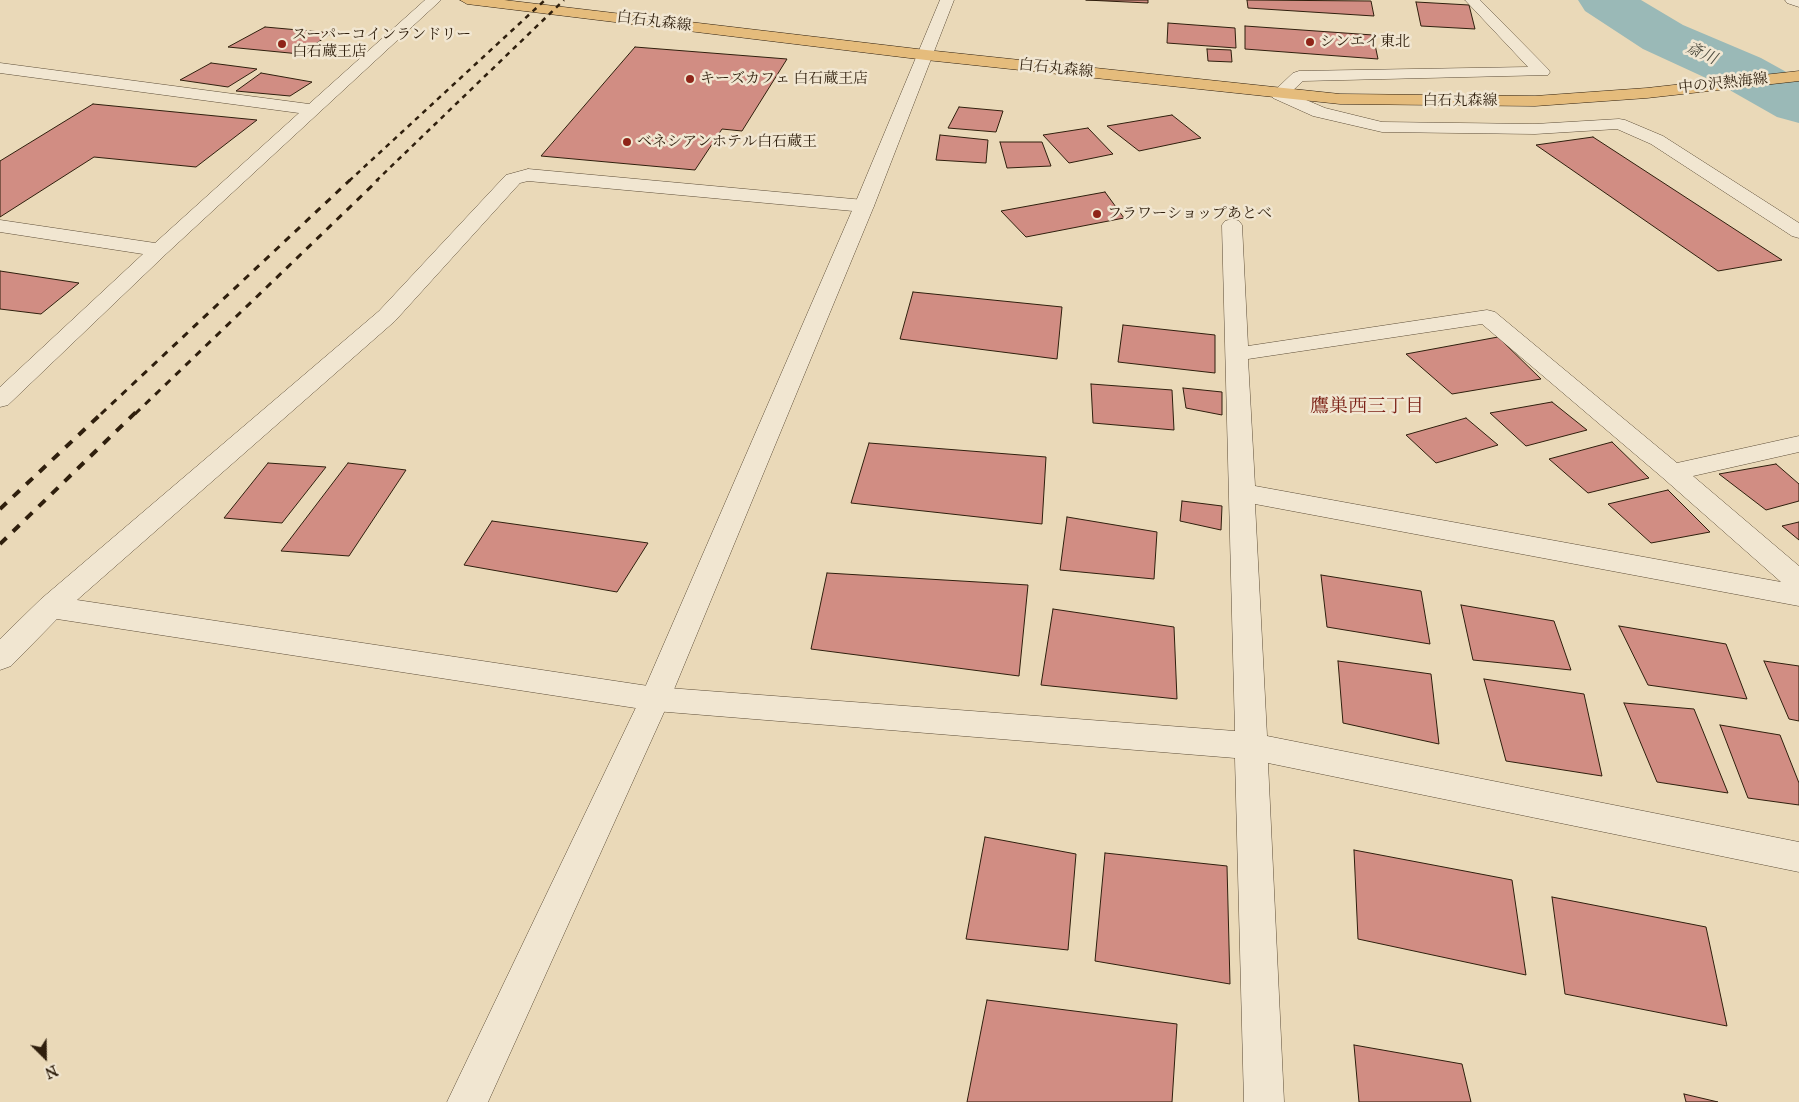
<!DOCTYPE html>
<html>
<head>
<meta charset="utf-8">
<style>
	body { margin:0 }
	#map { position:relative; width:1799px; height:1102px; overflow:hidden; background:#ead9b8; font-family:"IM FELL Great Primer",serif }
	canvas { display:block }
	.north { position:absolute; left:20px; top:1032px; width:50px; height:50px; -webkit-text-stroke:4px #f1e6d1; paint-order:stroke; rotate:157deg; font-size:14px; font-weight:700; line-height:20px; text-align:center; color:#2f1f0d }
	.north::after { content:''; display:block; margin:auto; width:18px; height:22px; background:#2f1f0d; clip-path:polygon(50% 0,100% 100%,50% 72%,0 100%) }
</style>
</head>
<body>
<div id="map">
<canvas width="1799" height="1102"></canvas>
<div class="north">N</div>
</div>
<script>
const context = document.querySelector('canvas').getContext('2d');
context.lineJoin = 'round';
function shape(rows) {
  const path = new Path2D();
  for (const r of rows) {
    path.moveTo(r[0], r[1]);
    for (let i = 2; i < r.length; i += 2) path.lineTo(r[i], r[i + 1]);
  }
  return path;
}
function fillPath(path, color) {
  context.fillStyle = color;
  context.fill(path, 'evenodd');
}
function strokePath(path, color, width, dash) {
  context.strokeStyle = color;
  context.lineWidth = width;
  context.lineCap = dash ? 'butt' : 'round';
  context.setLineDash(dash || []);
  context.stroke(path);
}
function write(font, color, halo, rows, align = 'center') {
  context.font = font + ' "IM FELL Great Primer","Noto Serif JP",serif';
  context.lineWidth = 5;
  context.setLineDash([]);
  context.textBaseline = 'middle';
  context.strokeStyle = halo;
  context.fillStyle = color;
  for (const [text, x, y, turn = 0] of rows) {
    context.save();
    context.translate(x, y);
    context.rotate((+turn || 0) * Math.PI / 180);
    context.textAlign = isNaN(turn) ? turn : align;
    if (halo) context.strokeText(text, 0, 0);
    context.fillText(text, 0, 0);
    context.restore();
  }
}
fillPath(shape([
	[1578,0,1641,0,1683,25,1761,58,1799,79,1799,123,1777,117,1719,84,1643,49,1585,11,1578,0]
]), '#9ab9b7');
const building = shape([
	[1086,0,1148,0,1148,3,1086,0],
	[1247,0,1371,1,1374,16,1248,8,1247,0],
	[1416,2,1469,5,1475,29,1421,26,1416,2],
	[1168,23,1235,28,1236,48,1167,43,1168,23],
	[1245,26,1373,35,1378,59,1245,49,1245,26],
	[265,27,332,33,300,54,228,47,265,27],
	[635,47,787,59,742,131,722,129,695,170,541,156,635,47],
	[1207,49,1231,50,1232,62,1208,61,1207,49],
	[211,63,257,69,228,87,180,80,211,63],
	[261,73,312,82,290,96,236,91,261,73],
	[93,104,257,120,196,167,94,157,0,217,0,161,93,104],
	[959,107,1003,111,996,132,948,128,959,107],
	[1172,115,1201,138,1139,151,1107,126,1172,115],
	[1088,128,1113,154,1069,163,1043,135,1088,128],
	[940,135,988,140,986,163,936,160,940,135],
	[1593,137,1782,260,1718,271,1536,145,1593,137],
	[1000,142,1042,142,1051,166,1007,168,1000,142],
	[1105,192,1124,218,1026,237,1001,211,1105,192],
	[0,271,79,283,41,314,0,309,0,271],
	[913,292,1062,307,1057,359,900,339,913,292],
	[1123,325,1215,335,1215,373,1118,362,1123,325],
	[1498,337,1541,379,1452,394,1406,354,1498,337],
	[1091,384,1172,390,1174,430,1093,423,1091,384],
	[1183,388,1222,392,1222,415,1186,408,1183,388],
	[1552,402,1587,430,1526,446,1490,413,1552,402],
	[1466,418,1498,445,1436,463,1406,435,1466,418],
	[1612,442,1649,478,1588,493,1549,459,1612,442],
	[869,443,1046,457,1042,524,851,503,869,443],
	[268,463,326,467,282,523,224,518,268,463],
	[348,463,406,470,349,556,281,551,348,463],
	[1776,464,1799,484,1799,501,1766,510,1719,474,1776,464],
	[1668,490,1710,532,1651,543,1608,504,1668,490],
	[1182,501,1222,506,1221,530,1180,521,1182,501],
	[1067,517,1157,532,1154,579,1060,570,1067,517],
	[492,521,648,543,617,592,464,565,492,521],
	[1799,522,1799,540,1782,526,1799,522],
	[827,573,1028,585,1019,676,811,649,827,573],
	[1321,575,1421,591,1430,644,1327,627,1321,575],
	[1461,605,1554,621,1571,670,1473,660,1461,605],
	[1053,609,1174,627,1177,699,1041,685,1053,609],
	[1619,626,1726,644,1747,699,1648,685,1619,626],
	[1338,661,1431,674,1439,744,1343,723,1338,661],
	[1764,661,1799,666,1799,721,1789,719,1764,661],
	[1484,679,1584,694,1602,776,1506,761,1484,679],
	[1624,703,1694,709,1728,793,1657,782,1624,703],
	[1720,725,1780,735,1799,783,1799,805,1748,798,1720,725],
	[985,837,1076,854,1068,950,966,939,985,837],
	[1354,850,1512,880,1526,975,1358,939,1354,850],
	[1105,853,1227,866,1230,984,1095,961,1105,853],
	[1552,897,1706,927,1727,1026,1565,994,1552,897],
	[987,1000,1177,1024,1172,1102,967,1102,987,1000],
	[1354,1045,1462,1064,1471,1102,1359,1102,1354,1045],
	[1684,1094,1718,1102,1686,1102,1684,1094]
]);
fillPath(building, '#d18d83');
strokePath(building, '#2f1f0d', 1);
const minor = shape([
	[425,0,441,0,166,254,8,405,0,407,0,387,143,254,0,232,0,220,155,243,299,113,0,73,0,63,309,104,425,0],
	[1465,0,1480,0,1548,69,1550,72,1548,75,1303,81,1290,93,1325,108,1382,122,1535,124,1619,119,1625,120,1663,136,1799,223,1799,238,1792,236,1651,144,1617,129,1535,134,1382,132,1313,116,1273,98,1271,94,1293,73,1299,71,1528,67,1465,0],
	[1785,0,1799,0,1799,7,1787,3,1785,0],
	[528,169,864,200,871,202,874,206,871,210,864,212,528,181,520,183,395,321,77,600,655,687,1235,731,1222,225,1225,221,1232,219,1239,221,1242,225,1248,346,1487,310,1495,312,1677,463,1799,436,1799,452,1693,476,1799,566,1799,606,1255,504,1267,736,1799,842,1799,872,1268,763,1284,1102,1244,1102,1235,758,655,711,57,619,11,666,0,670,0,639,41,599,379,311,506,175,528,169],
	[1482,324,1663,478,1781,582,1255,486,1248,359,1482,324]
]);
const tertiary = shape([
	[940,0,954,0,874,206,670,699,488,1102,447,1102,640,699,854,206,940,0]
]);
const primary = shape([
	[460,0,504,0,926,50,1340,94,1535,96,1647,88,1799,71,1799,81,1647,98,1535,106,1340,104,926,60,467,4,460,0]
]);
strokePath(minor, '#5e4e38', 1);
strokePath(tertiary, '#5e4e38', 1);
strokePath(primary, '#2f1f0d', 1);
fillPath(minor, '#f1e6d1');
fillPath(tertiary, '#f1e6d1');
fillPath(primary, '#e5bc7c');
strokePath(shape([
	[349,181,545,0],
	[376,181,564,0]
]), '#2f1f0d', 2.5, [5, 5]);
strokePath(shape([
	[101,414,350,180],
	[135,414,378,180]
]), '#2f1f0d', 3, [7, 7]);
strokePath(shape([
	[0,509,103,412],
	[0,544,136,412]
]), '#2f1f0d', 4, [9, 9]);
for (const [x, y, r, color] of [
	[1310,42,5,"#8f2418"],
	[282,44,5,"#8f2418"],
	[690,79,5,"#8f2418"],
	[627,142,5,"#8f2418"],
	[1097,214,5,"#8f2418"]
]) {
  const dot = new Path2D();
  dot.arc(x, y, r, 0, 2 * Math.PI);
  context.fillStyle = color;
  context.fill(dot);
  strokePath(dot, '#f1e6d1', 2);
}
write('15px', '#2f1f0d', '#f1e6d1', [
	["白石丸森線",654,22,7],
	["白石丸森線",1056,69,6],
	["中の沢熱海線",1723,84,-6],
	["白石丸森線",1460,101]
]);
write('15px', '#2f1f0d', '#f1e6d1', [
	["スーパーコインランドリー",292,35],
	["白石蔵王店",292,52],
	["シンエイ東北",1320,42],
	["キーズカフェ 白石蔵王店",700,79],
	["ベネシアンホテル白石蔵王",637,142],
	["フラワーショップあとべ",1107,214]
], 'left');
write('italic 16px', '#4f4d40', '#f1e6d1', [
	["斎川",1701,54,24]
]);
write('19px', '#7a1f14', '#f1e6d1', [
	["鷹巣西三丁目",1367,407]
]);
</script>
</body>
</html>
